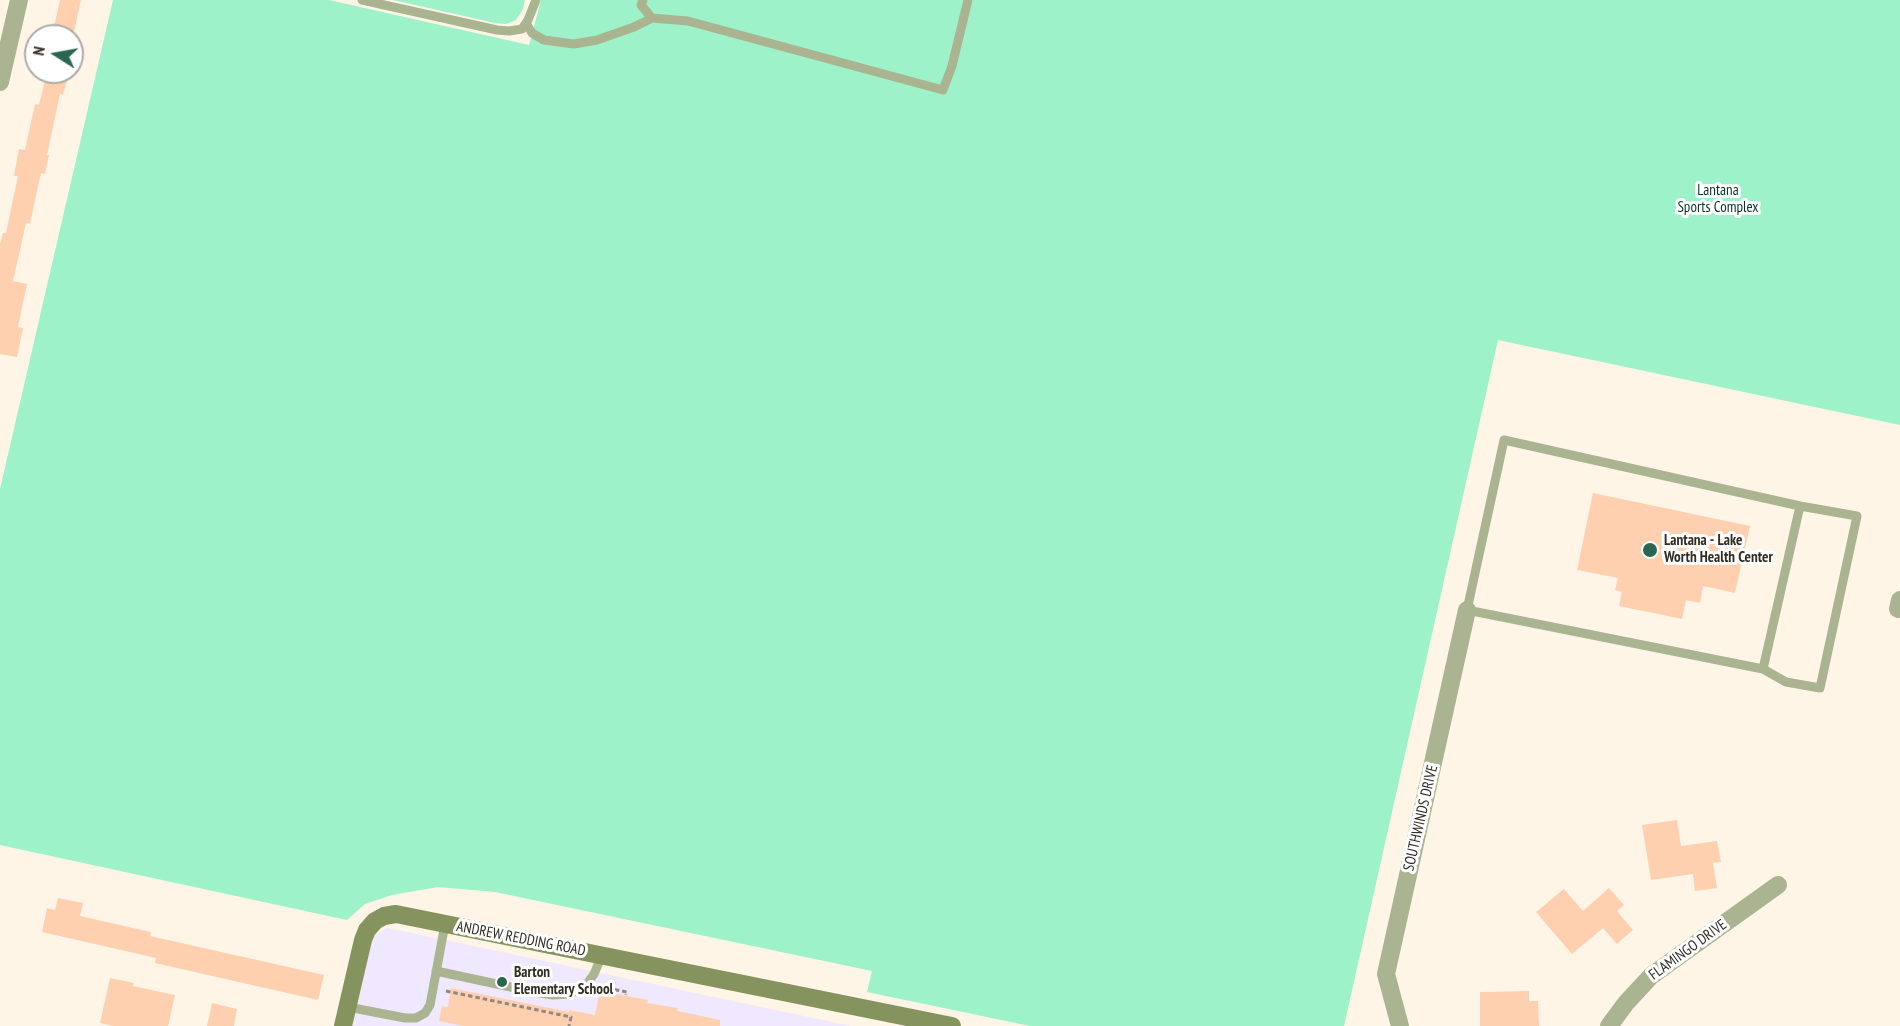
<!DOCTYPE html>
<html>
<head>
<meta charset="utf-8">
<style>
	body { margin:0 }
	#map { position:relative; width:1900px; height:1026px; overflow:hidden; background:#fef5e6; font-family:"PT Sans Narrow",sans-serif }
	canvas { display:block }
	.north { position:absolute; left:24px; top:24px; width:60px; height:60px; box-sizing:border-box; background:#fff; border:2px solid #adaba7; border-radius:50%; rotate:281deg; font-size:16px; font-weight:700; line-height:24px; text-align:center; color:#332d24 }
	.north::after { content:''; display:block; margin:auto; width:21px; height:27px; background:#2a6753; clip-path:polygon(50% 0,100% 100%,50% 72%,0 100%) }
</style>
</head>
<body>
<div id="map">
<canvas width="1900" height="1026"></canvas>
<div class="north">N</div>
</div>
<script>
const context = document.querySelector('canvas').getContext('2d');
context.lineJoin = 'round';
function fillPath(path, color) {
  context.fillStyle = color;
  context.fill(path, 'evenodd');
}
function shape(rows) {
  const path = new Path2D();
  for (const r of rows) {
    path.moveTo(r[0], r[1]);
    for (let i = 2; i < r.length; i += 2) path.lineTo(r[i], r[i + 1]);
  }
  return path;
}
function strokePath(path, color, width, dash) {
  context.strokeStyle = color;
  context.lineWidth = width;
  context.lineCap = dash ? 'butt' : 'round';
  context.setLineDash(dash || []);
  context.stroke(path);
}
function write(font, color, halo, rows, align = 'center') {
  context.font = font + ' "PT Sans Narrow",sans-serif';
  context.lineWidth = 6;
  context.setLineDash([]);
  context.textBaseline = 'middle';
  context.strokeStyle = halo;
  context.fillStyle = color;
  for (const [text, x, y, turn = 0] of rows) {
    context.save();
    context.translate(x, y);
    context.rotate((+turn || 0) * Math.PI / 180);
    context.textAlign = isNaN(turn) ? turn : align;
    if (halo) context.strokeText(text, 0, 0);
    context.fillText(text, 0, 0);
    context.restore();
  }
}
fillPath(shape([
	[386,928,407,932,851,1026,353,1026,372,938]
]), '#efe8fe');
fillPath(shape([
	[113,0,329,0,529,45,541,0,1900,0,1900,425,1498,340,1344,1026,1030,1026,867,992,872,971,495,892,438,887,392,895,365,904,347,920,0,845,0,489],
	[393,0,525,0,523,9,516,20,506,24,495,23]
]), '#9df2ca');
fillPath(shape([
	[60,0,81,0,73,36,52,36],
	[47,72,69,72,63,95,60,94,47,155,49,155,45,174,41,173,30,224,26,223,13,281,27,284,18,327,23,328,17,357,0,354,0,244,3,233,6,233,18,176,14,176,19,149,25,150,35,104,39,105],
	[1593,493,1750,526,1735,593,1703,586,1700,603,1686,600,1682,619,1619,606,1622,592,1615,590,1618,578,1577,570],
	[1677,820,1681,846,1717,841,1721,862,1713,863,1717,888,1695,891,1693,874,1651,880,1642,825],
	[1609,888,1624,905,1617,911,1633,930,1617,944,1603,928,1572,954,1536,912,1564,889,1583,911],
	[58,898,83,903,80,916,151,932,150,936,324,975,318,1000,155,963,156,958,42,932,47,908,55,910],
	[110,978,134,983,133,986,175,995,168,1026,113,1026,100,1023],
	[451,988,569,1012,569,1010,595,1015,600,991,648,1000,647,1003,677,1008,678,1011,720,1020,720,1026,463,1026,439,1021,442,1006,448,1007],
	[1529,991,1529,1001,1538,1001,1539,1026,1480,1026,1480,992],
	[212,1003,237,1009,234,1026,207,1026]
]), '#fed0b0');
strokePath(shape([
	[600,987,627,992,626,995],
	[446,991,571,1017,569,1026]
]), '#90897d', 3, [4.5, 3]);
strokePath(shape([
	[362,0,497,30,509,31,522,29,528,20,536,0],
	[643,0,641,5,652,18],
	[526,23,532,33,544,40,574,44,597,40,634,27,652,18,688,21,943,90,952,66,968,0],
	[1504,440,1800,506,1857,516,1820,688,1786,682,1763,669,1467,610,1504,440],
	[1763,669,1800,506],
	[436,971,534,992,553,995,569,994,584,988,594,974,602,955],
	[348,1007,405,1018,416,1018,425,1013,430,1005,445,924]
]), '#aab491', 9);
strokePath(shape([
	[0,82,19,0],
	[1900,600,1898,609,1900,609],
	[1400,1026,1386,974,1467,610],
	[1609,1026,1626,1003,1651,976,1778,885]
]), '#aab491', 18);
strokePath(shape([
	[343,1026,363,940,367,930,375,921,384,916,396,914,952,1026]
]), '#85945e', 18);
for (const [x, y, r, color] of [
	[1650,550,8,"#2a6753"],
	[502,982,6,"#2a6753"]
]) {
  const dot = new Path2D();
  dot.arc(x, y, r, 0, 2 * Math.PI);
  context.fillStyle = color;
  context.fill(dot);
  strokePath(dot, '#fff', 2);
}
write('15px', '#073423', '#fff', [
	["Lantana",1718,191],
	["Sports Complex",1718,208]
]);
write('bold 15px', '#332d24', '#fff', [
	["Lantana - Lake",1664,541],
	["Worth Health Center",1664,558],
	["Barton",514,973],
	["Elementary School",514,990]
], 'left');
write('15px', '#332d24', '#fff', [
	["SOUTHWINDS DRIVE",1421,818,-77],
	["ANDREW REDDING ROAD",521,939,11],
	["FLAMINGO DRIVE",1688,950,-36]
]);
</script>
</body>
</html>
